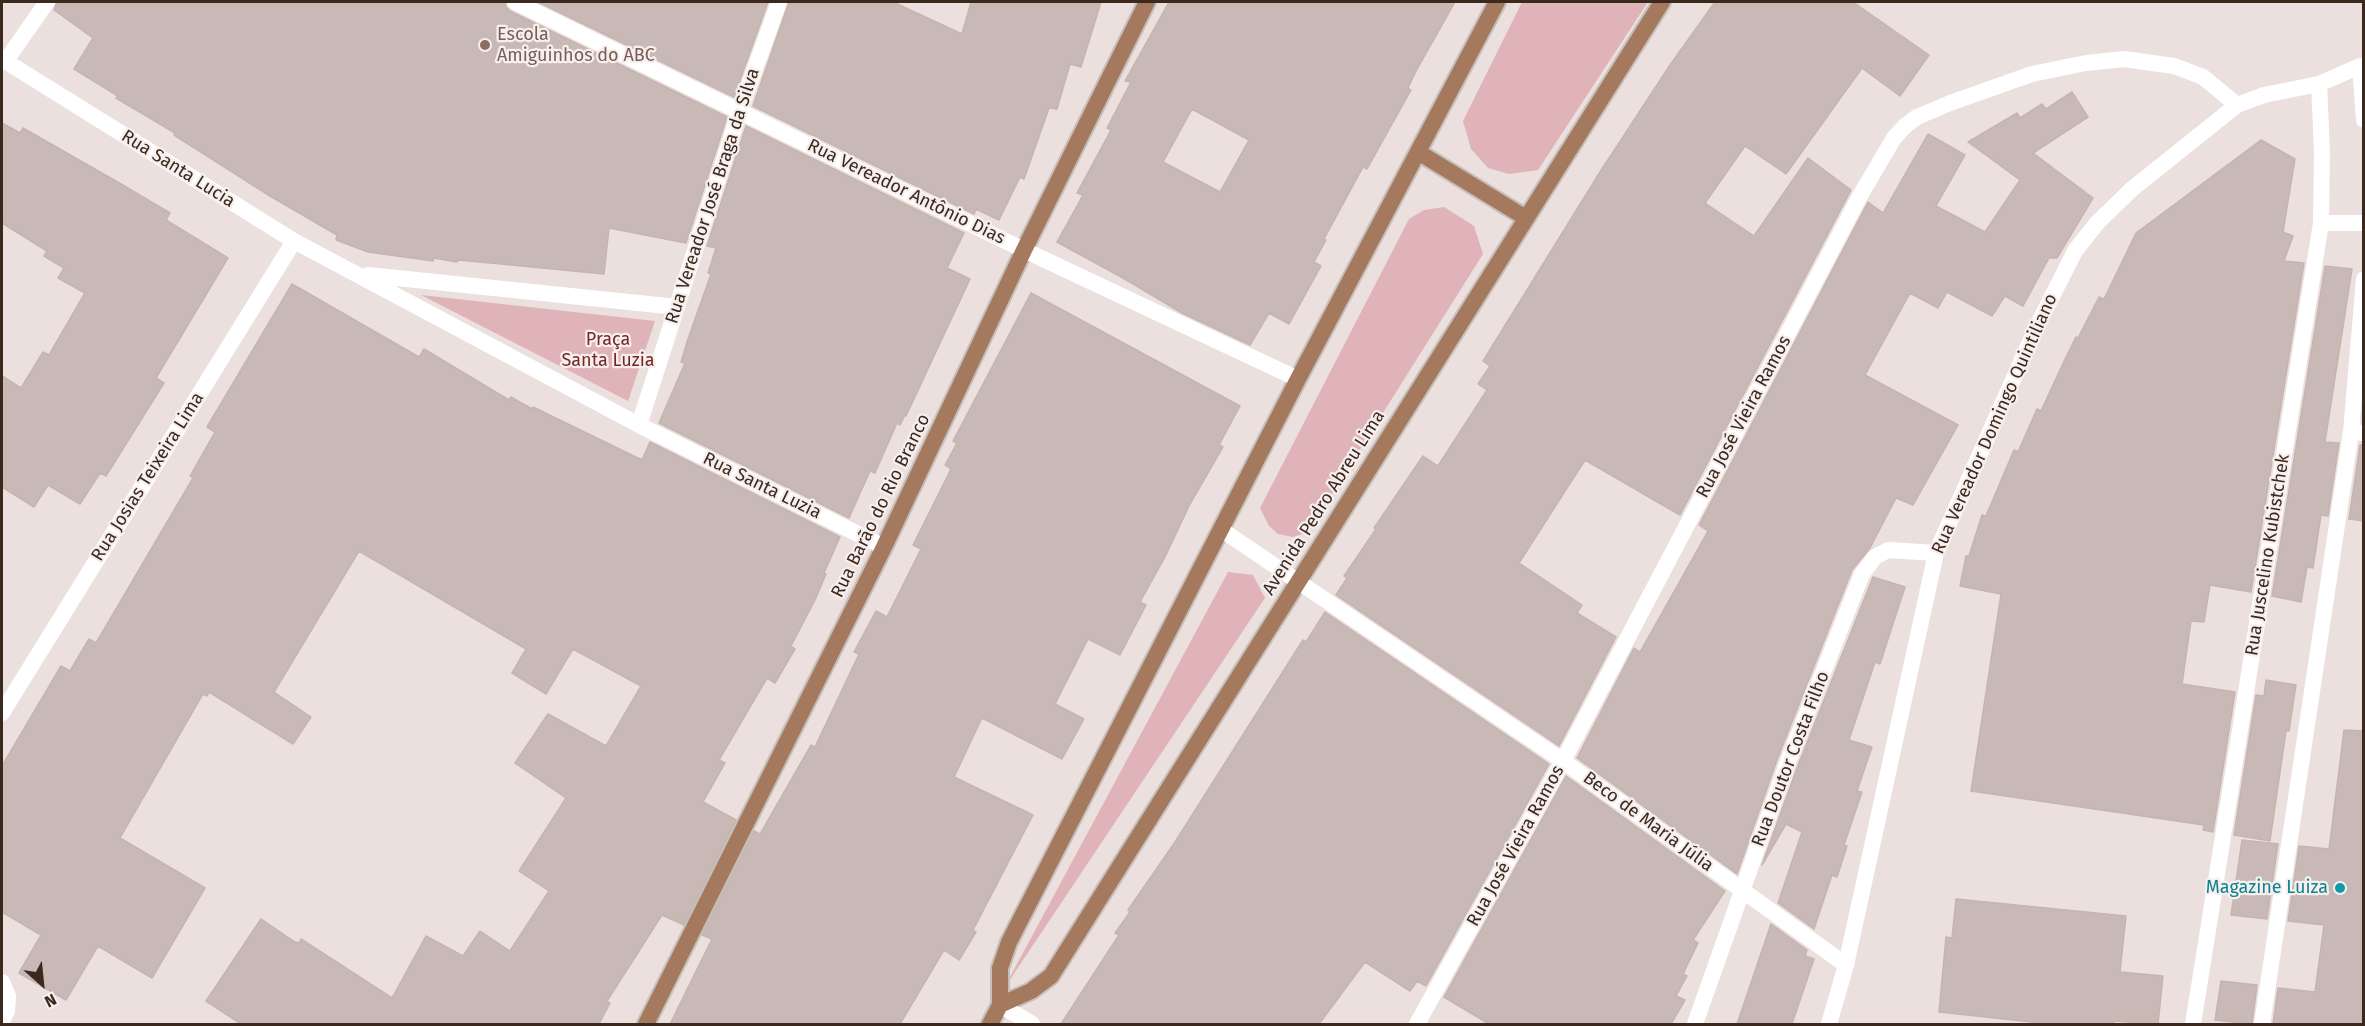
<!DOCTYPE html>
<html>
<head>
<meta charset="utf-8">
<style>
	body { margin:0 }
	#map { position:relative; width:2365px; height:1026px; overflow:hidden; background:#ebe0dd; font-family:"Fira Sans",sans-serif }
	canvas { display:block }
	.frame { position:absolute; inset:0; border:3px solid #3c291d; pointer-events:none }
	.north { position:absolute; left:12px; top:954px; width:60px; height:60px; -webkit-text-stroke:4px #f7efee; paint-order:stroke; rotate:153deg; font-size:16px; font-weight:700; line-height:24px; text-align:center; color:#3c291d }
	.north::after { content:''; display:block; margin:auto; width:21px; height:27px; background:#3c291d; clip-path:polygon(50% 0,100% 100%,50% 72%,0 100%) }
</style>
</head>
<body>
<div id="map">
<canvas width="2365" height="1026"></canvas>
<div class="frame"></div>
<div class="north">N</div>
</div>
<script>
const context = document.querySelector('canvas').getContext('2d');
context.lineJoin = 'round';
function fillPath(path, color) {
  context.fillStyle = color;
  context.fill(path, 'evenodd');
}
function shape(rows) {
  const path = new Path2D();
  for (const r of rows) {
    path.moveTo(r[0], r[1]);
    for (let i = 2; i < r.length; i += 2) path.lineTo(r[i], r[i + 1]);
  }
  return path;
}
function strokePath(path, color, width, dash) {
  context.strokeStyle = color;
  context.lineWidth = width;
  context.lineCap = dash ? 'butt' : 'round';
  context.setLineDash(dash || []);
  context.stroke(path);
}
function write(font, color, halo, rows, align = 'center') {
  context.font = font + ' "Fira Sans",sans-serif';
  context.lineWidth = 4.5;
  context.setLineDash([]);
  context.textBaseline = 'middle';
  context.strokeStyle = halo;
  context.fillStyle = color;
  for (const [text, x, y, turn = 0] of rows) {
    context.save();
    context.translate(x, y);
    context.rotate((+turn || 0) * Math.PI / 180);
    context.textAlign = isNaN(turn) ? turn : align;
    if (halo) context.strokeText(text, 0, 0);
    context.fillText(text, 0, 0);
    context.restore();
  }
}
fillPath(shape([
	[1522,2,1648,2,1538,170,1509,174,1488,168,1471,149,1463,121],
	[1444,207,1474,226,1483,254,1308,532,1293,537,1278,534,1269,526,1260,508,1409,219,1424,210],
	[421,295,655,321,628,401],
	[1228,572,1253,575,1265,598,1003,990]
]), '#dfb3b7');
const building = shape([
	[57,2,505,2,506,7,510,11,727,117,686,243,609,228,604,274,501,264,458,260,457,262,434,258,433,261,368,252,336,240,337,235,270,196,174,135,175,133,116,98,118,96,74,69,93,38,54,10,57,2],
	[538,2,768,2,734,97,538,2],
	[789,2,893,2,962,34,971,2,1101,2,1081,67,1070,64,1057,109,1049,108,1024,179,1020,177,999,220,976,209,974,214,753,106,789,2],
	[1169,2,1455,2,1416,71,1408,88,1411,90,1367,169,1363,167,1324,239,1326,240,1314,262,1321,266,1289,324,1269,313,1250,345,1182,313,1123,278,1057,242,1083,195,1077,193,1111,130,1107,128,1131,82,1125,81,1169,2],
	[1192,109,1249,140,1220,192,1163,162,1192,109],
	[1715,2,1853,2,1929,55,1900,96,1862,68,1786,174,1745,146,1705,203,1754,236,1808,158,1851,190,1680,515,1585,460,1519,563,1582,605,1577,613,1616,637,1559,746,1336,595,1347,578,1344,576,1376,529,1374,528,1423,456,1438,466,1487,390,1478,384,1490,366,1483,361,1600,172,1670,65,1715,2],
	[2072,92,2088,117,2033,153,2093,198,2057,258,2049,258,2023,306,2005,296,1992,316,1947,292,1938,308,1910,293,1865,375,1958,425,1913,505,1896,498,1870,548,1852,570,1777,760,1737,874,1577,758,1634,648,1640,652,1708,531,1699,525,1868,202,1883,213,1928,134,1965,155,1936,206,1985,232,2020,180,1968,142,2017,113,2020,118,2042,104,2046,109,2072,92],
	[2,123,20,133,23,128,121,184,170,213,166,220,228,258,156,378,164,383,106,476,100,473,80,504,48,485,34,507,2,487,2,376,21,388,43,352,49,355,85,293,58,278,64,268,44,256,47,251,2,223,2,123],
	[746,126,964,233,947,268,970,279,906,416,905,415,900,425,897,423,875,473,870,471,849,518,659,423,685,363,681,362,688,339,711,274,708,273,716,248,707,246,746,126],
	[2261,140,2295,159,2283,232,2293,236,2284,261,2304,263,2251,592,2210,585,2204,622,2191,621,2182,684,2235,692,2213,832,2203,830,2204,825,1971,791,2001,594,1960,586,1966,556,1969,556,1982,515,1986,516,2014,450,2018,452,2037,409,2041,411,2066,357,2076,337,2078,338,2099,297,2104,299,2136,233,2261,140],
	[2325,266,2352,269,2325,442,2339,443,2328,516,2321,515,2313,568,2307,567,2301,602,2272,596,2325,266],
	[292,284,419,357,424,349,509,400,511,397,532,409,533,407,642,460,650,442,840,537,824,573,826,574,815,600,791,646,795,649,775,683,767,678,719,760,725,763,703,802,736,820,684,925,662,915,607,1001,610,1003,599,1024,241,1024,206,1001,261,919,295,942,299,943,301,939,392,998,426,936,463,956,480,931,510,951,549,891,519,871,566,798,515,763,548,714,606,746,641,686,573,649,546,694,512,673,526,649,359,551,274,692,311,717,293,744,209,692,207,696,203,694,120,838,205,888,152,978,98,946,66,1000,19,973,41,935,2,912,2,766,61,666,70,671,89,639,96,643,193,478,190,476,215,432,207,427,292,284],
	[1031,293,1240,406,1219,445,1223,447,1189,506,1165,557,1140,602,1146,605,1120,655,1088,639,1055,704,1084,719,1062,759,982,718,954,777,1033,815,973,930,976,932,959,960,944,950,900,1024,670,1024,712,939,702,935,754,831,760,834,811,745,815,747,859,654,854,652,876,611,887,617,921,549,913,545,951,469,945,465,957,443,953,441,1031,293],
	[2360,445,2364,445,2364,521,2349,519,2360,445],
	[1873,577,1905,587,1880,664,1875,662,1849,740,1872,747,1857,791,1862,792,1844,845,1847,846,1837,877,1832,875,1814,929,1778,903,1802,832,1786,824,1762,865,1797,768,1873,577],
	[1325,612,1549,764,1426,986,1417,981,1410,991,1365,962,1319,1024,1061,1024,1119,935,1115,933,1130,912,1128,910,1175,842,1303,640,1306,642,1325,612],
	[2266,680,2296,685,2289,731,2286,731,2270,841,2234,835,2256,695,2264,696,2266,680],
	[2344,730,2364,731,2364,1024,2273,1024,2278,988,2315,992,2324,925,2288,921,2299,846,2329,849,2344,730],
	[1566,776,1725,891,1693,940,1698,943,1683,974,1687,976,1676,996,1685,1000,1671,1024,1489,1024,1444,997,1566,776],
	[2242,840,2278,844,2267,919,2231,915,2242,840],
	[1956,899,2126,916,2120,972,2163,976,2158,1024,2114,1021,2114,1024,2031,1024,2032,1022,1939,1012,1946,937,1952,938,1956,899],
	[1771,924,1807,950,1805,956,1814,959,1792,1024,1737,1024,1771,924],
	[2221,981,2257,985,2252,1024,2215,1020,2221,981]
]);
fillPath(building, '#c9b9b6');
strokePath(building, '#c5b4af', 1.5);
const primary = shape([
	[1418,152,1526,218],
	[1000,1005,1031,991,1051,976,1662,2],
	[646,1024,884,547,1024,250,1147,2],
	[990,1024,1000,1005,1000,968,1009,942,1298,379,1497,2]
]);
strokePath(primary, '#c4bfbb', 20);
strokePath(shape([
	[515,2,1024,250,1298,379],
	[2,59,294,241,639,425,884,547],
	[5,62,47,2],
	[368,275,677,307],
	[639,425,740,110,779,2],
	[2351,432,2364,433],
	[1222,530,1563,761,1846,965],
	[2,713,294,241],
	[2,982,8,996,7,1011,2,1021],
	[1000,1005,1032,1024],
	[1417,1024,1563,761,1861,194,1894,138,1905,126,1917,117,1950,103,2032,74,2086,63,2124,59,2174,66,2203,77,2237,105]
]), '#fff', 16);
strokePath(shape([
	[2321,223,2364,223],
	[1695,1024,1787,764,1862,574,1875,557,1888,550,1936,553],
	[1829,1024,1846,965,1936,553,2037,326,2075,251,2097,223,2132,189,2237,105,2264,95,2319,84,2360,66,2364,120],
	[2193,1024,2321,223,2322,152,2319,84],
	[2262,1024,2351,432,2364,279]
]), '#fff', 16);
strokePath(primary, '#a5795d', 16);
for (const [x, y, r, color] of [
	[485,45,6,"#8d6e63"],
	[2340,888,6,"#0f9aa8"]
]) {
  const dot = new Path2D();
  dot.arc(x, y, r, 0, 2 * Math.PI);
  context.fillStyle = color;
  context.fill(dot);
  strokePath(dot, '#f7efee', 2);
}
write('18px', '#785e54', '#f7efee', [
	["Escola",497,35],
	["Amiguinhos do ABC",497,56]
], 'left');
write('18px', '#3c291d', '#f7efee', [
	["Rua Santa Lucia",178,169,32],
	["Rua Vereador Antônio Dias",906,192,26],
	["Rua Vereador José Braga da Silva",713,196,-72],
	["Rua José Vieira Ramos",1744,417,-62],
	["Rua Vereador Domingo Quintiliano",1995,424,-66],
	["Rua Josias Teixeira Lima",148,477,-58],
	["Rua Santa Luzia",762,486,26],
	["Avenida Pedro Abreu Lima",1324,503,-58],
	["Rua Barão do Rio Branco",881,506,-64],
	["Rua Juscelino Kubistchek",2268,555,-81],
	["Rua Doutor Costa Filho",1791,759,-69],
	["Beco de Maria Júlia",1648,822,36],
	["Rua José Vieira Ramos",1516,846,-61]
]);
write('18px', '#772624', '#f7efee', [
	["Praça",608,340],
	["Santa Luzia",608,361]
]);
write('18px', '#0d838f', '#f7efee', [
	["Magazine Luiza",2328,888]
], 'right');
</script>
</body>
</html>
